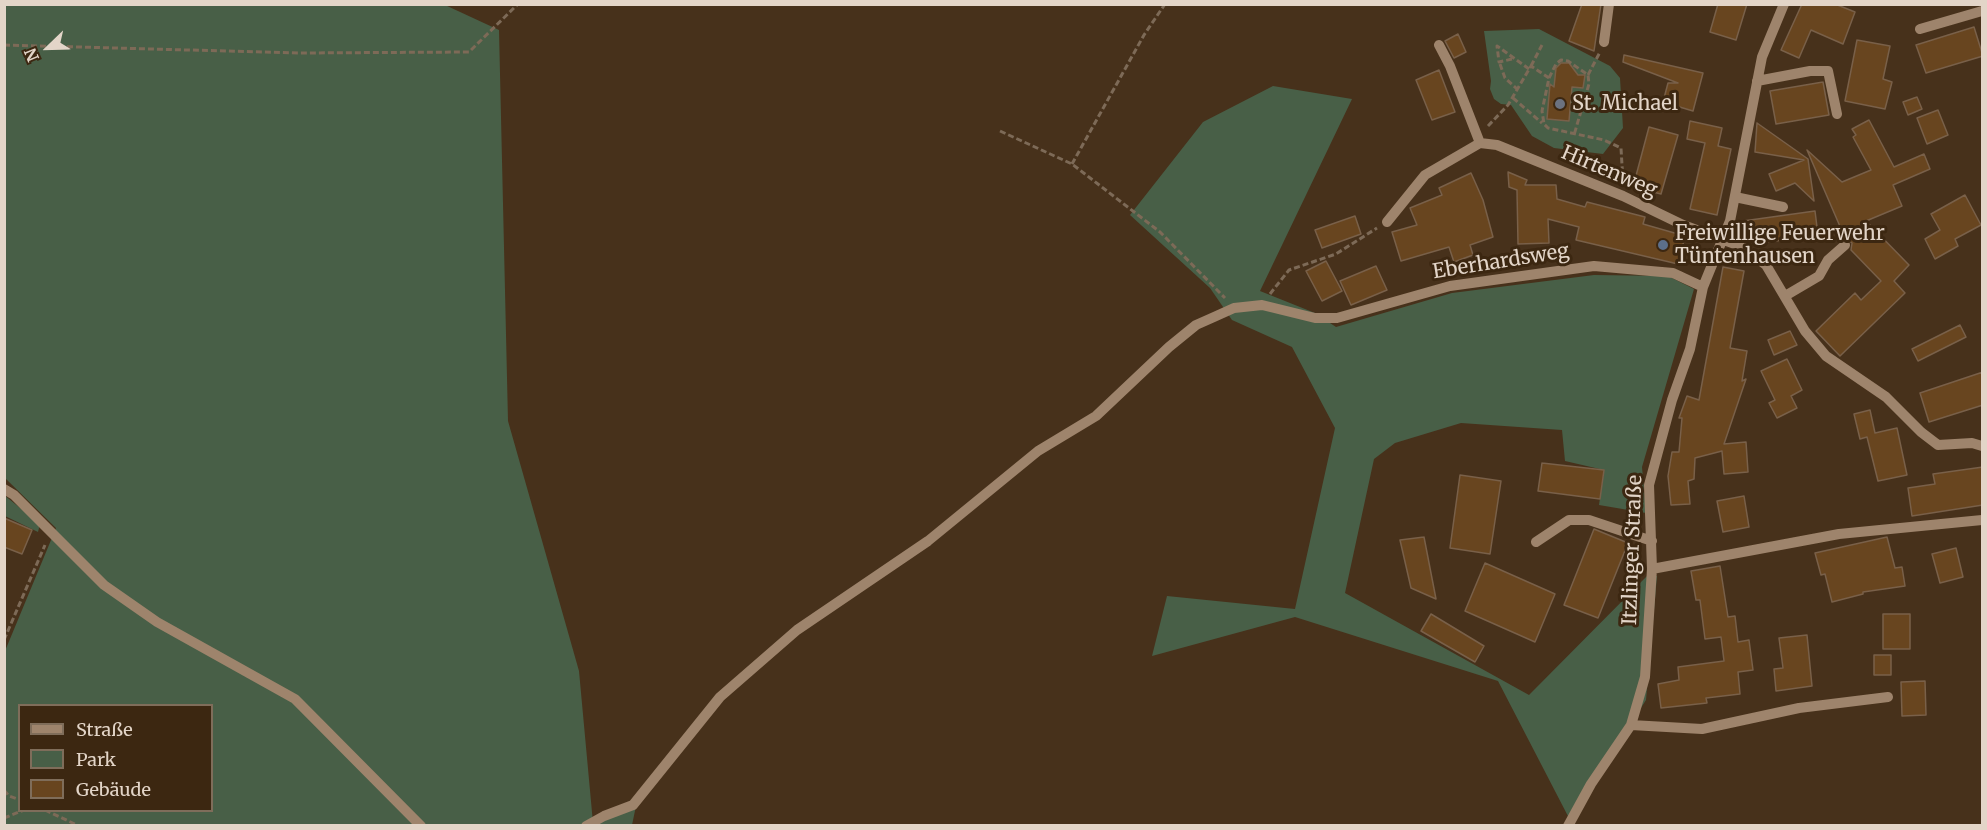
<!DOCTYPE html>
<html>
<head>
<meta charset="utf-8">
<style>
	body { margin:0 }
	#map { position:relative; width:1987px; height:830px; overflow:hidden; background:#47311b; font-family:Merriweather,serif }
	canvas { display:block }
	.frame { position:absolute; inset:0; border:6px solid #e3d5c8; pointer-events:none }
	.legend { position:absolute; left:18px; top:704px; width:195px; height:108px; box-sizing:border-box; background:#3c2711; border:2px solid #7f6d5a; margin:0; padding:8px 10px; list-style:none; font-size:18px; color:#e3d5c8 }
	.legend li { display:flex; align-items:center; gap:12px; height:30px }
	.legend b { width:30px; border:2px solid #7f6d5a }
	.north { position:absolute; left:18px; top:18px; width:60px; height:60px; -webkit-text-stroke:4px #3c2711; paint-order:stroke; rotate:247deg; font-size:16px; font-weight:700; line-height:24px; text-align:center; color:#e3d5c8 }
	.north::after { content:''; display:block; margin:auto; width:21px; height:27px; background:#e3d5c8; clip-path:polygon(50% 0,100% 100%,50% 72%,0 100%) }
</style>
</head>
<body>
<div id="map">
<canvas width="1987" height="830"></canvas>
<div class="frame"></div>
<ul class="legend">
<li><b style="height:8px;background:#9e846c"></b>Straße</li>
<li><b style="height:16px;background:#485f47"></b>Park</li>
<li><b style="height:16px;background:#68451f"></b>Gebäude</li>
</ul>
<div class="north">N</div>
</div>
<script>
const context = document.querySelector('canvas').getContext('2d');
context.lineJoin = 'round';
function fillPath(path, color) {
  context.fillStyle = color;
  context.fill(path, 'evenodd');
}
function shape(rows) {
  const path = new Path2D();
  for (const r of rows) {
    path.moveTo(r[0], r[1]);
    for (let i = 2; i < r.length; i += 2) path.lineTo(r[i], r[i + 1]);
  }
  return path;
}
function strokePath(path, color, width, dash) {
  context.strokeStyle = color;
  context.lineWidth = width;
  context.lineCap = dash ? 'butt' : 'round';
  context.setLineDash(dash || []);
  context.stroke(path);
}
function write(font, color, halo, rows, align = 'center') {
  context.font = font + ' Merriweather,serif';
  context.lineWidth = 6;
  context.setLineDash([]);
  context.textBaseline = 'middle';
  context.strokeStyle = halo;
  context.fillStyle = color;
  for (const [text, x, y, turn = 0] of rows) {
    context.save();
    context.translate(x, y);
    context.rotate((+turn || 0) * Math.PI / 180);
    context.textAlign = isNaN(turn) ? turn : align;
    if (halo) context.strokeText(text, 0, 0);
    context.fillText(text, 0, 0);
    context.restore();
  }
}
fillPath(shape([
	[5,5,445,5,499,30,508,421,579,671,593,823,636,806,632,825,5,826,5,651,56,528,5,478],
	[20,706,212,706,212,810,20,810],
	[1539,29,1610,66,1620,78,1623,128,1603,154,1554,148,1532,136,1511,105,1501,104,1494,99,1490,89,1491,81,1484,31],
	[1273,86,1352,99,1260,291,1315,313,1336,327,1452,293,1594,275,1668,276,1694,289,1642,467,1646,513,1599,505,1604,470,1565,461,1562,430,1461,423,1395,443,1374,459,1345,593,1529,695,1648,575,1657,576,1646,700,1570,820,1498,681,1295,617,1152,656,1167,596,1295,609,1335,428,1292,347,1232,320,1210,288,1130,215,1203,122],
	[4,495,40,524,38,532,5,516]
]), '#485f47');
const building = shape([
	[1582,4,1601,4,1594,51,1569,41,1582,4],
	[1718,4,1747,4,1736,40,1710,32,1718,4],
	[1802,4,1835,4,1855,12,1843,44,1811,30,1799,58,1781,50,1802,4],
	[1974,27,1983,56,1926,73,1916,45,1974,27],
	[1458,34,1466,52,1454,58,1445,41,1458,34],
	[1857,40,1890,46,1883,79,1892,82,1885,109,1845,101,1857,40],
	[1624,55,1703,73,1693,111,1663,102,1668,83,1678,83,1623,62,1624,55],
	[1561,63,1569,63,1578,75,1585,75,1583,88,1572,87,1569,121,1547,119,1550,84,1554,87,1556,68,1561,63],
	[1439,70,1455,112,1432,120,1416,80,1439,70],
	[1823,82,1829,115,1776,124,1770,91,1823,82],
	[1917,97,1922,109,1908,115,1903,102,1917,97],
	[1938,110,1948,135,1927,144,1917,118,1938,110],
	[1869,120,1894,167,1924,154,1930,169,1893,185,1902,206,1866,221,1909,265,1894,281,1905,293,1840,356,1816,331,1855,293,1861,300,1881,281,1851,250,1852,243,1845,238,1807,150,1842,182,1871,170,1853,137,1856,135,1852,129,1869,120],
	[1690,121,1722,128,1718,146,1731,149,1717,215,1690,209,1705,143,1687,139,1690,121],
	[1757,123,1808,159,1814,201,1795,183,1776,191,1769,174,1804,160,1755,152,1757,123],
	[1649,127,1678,135,1661,194,1633,187,1649,127],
	[1508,172,1527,180,1525,185,1556,185,1557,199,1585,207,1587,202,1645,217,1643,224,1685,236,1678,264,1576,240,1579,227,1548,219,1549,243,1518,244,1517,190,1509,187,1508,172],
	[1471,173,1483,200,1493,237,1470,245,1473,255,1454,262,1449,247,1401,261,1392,232,1417,225,1410,208,1442,195,1439,188,1471,173],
	[1965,195,1981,225,1955,239,1958,246,1935,259,1925,239,1940,230,1931,214,1965,195],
	[1815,211,1818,235,1755,244,1754,239,1746,240,1743,221,1815,211],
	[1355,216,1361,234,1322,248,1315,230,1355,216],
	[1326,261,1342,291,1322,301,1306,271,1326,261],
	[1376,266,1387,290,1351,305,1340,281,1376,266],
	[1723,267,1744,271,1730,348,1747,351,1742,381,1746,379,1724,444,1746,442,1748,472,1724,474,1722,451,1695,458,1694,479,1688,481,1690,504,1671,505,1668,476,1672,452,1679,452,1682,418,1679,418,1687,396,1699,400,1723,267],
	[1960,325,1966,337,1918,361,1912,349,1960,325],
	[1790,331,1797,345,1774,355,1768,340,1790,331],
	[1787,359,1802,390,1791,396,1797,408,1777,418,1769,403,1775,400,1761,371,1787,359],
	[1983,372,1983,405,1929,422,1920,393,1983,372],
	[1870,410,1875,433,1897,428,1907,475,1878,481,1867,437,1860,439,1854,414,1870,410],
	[1542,463,1604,470,1600,499,1538,491,1542,463],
	[1983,467,1983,505,1912,516,1908,488,1935,484,1933,474,1983,467],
	[1460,475,1501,481,1490,554,1450,548,1460,475],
	[1744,496,1749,527,1723,532,1717,501,1744,496],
	[4,518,32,530,22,554,4,547,4,518],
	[1594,529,1628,543,1598,618,1564,605,1594,529],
	[1424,537,1436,599,1411,588,1400,540,1424,537],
	[1887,537,1895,568,1902,567,1905,586,1863,592,1863,594,1832,602,1825,574,1821,575,1815,553,1887,537],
	[1956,548,1963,577,1940,583,1932,554,1956,548],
	[1485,563,1555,594,1535,642,1465,611,1485,563],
	[1720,566,1728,617,1735,616,1738,642,1749,640,1753,670,1738,672,1740,694,1706,698,1707,703,1661,708,1658,684,1679,680,1678,667,1724,661,1721,637,1705,639,1700,600,1696,600,1691,571,1720,566],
	[1431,614,1484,646,1475,662,1421,631,1431,614],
	[1883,614,1910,614,1910,649,1883,649,1883,614],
	[1807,635,1812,686,1776,691,1774,669,1783,668,1779,638,1807,635],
	[1874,655,1891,655,1891,675,1874,675,1874,655],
	[1925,681,1926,715,1902,716,1901,682,1925,681]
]);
fillPath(building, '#68451f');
strokePath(building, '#796049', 1.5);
strokePath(shape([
	[4,45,299,53,469,52,518,4],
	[1512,59,1499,62,1497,46,1529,69],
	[1500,64,1505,78,1517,89],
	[1531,66,1542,45],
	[1588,75,1600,52],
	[1549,78,1556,64,1561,60,1568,61,1588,75,1589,84,1574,135],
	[1513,98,1542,123],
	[1488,126,1508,105,1531,66,1549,78,1542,111,1544,124,1548,128,1604,140,1621,148,1623,182],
	[1000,131,1072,164,1160,232,1225,298],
	[1072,164,1144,35,1165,4],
	[1270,294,1289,270,1336,254,1377,228],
	[4,640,45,545],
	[4,790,9,796,20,800],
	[45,810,79,826],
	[4,818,24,810]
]), '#7d6a57', 3, [6, 3]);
strokePath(shape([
	[1920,29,1982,11],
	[1604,42,1609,4],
	[1439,45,1450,66,1480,143],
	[1757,81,1810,71,1828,71,1837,114],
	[1735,197,1783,207],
	[1387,222,1425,175,1480,143,1497,145,1623,196,1683,225,1743,247,1766,265,1805,331,1826,356,1886,397,1921,432,1938,445,1972,443,1982,446],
	[1785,296,1819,276,1828,260,1845,245],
	[4,489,14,495,104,585,157,622,295,699,421,826],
	[1536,542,1569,520,1589,520,1652,541],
	[1652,569,1839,534,1982,520],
	[1631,725,1702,729,1799,708,1888,697],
	[586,826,604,816,633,805,720,697,797,630,928,541,1038,451,1096,416,1169,347,1196,325,1214,317,1234,308,1262,305,1315,318,1337,318,1450,286,1594,266,1673,273,1703,287],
	[1568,826,1591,784,1631,725,1645,677,1652,569,1649,485,1672,400,1690,349,1703,287,1730,221,1762,57,1784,4]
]), '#9e846c', 10);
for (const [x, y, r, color] of [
	[1560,104,6,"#6b7280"],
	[1663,245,6,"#5c6f8a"]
]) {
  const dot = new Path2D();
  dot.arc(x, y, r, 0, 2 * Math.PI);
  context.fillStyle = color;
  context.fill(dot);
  strokePath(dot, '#3c2711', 2);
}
write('20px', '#e3d5c8', '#3c2711', [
	["St. Michael",1572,104],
	["Freiwillige Feuerwehr",1675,234],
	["Tüntenhausen",1675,257]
], 'left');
write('20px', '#e3d5c8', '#3c2711', [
	["Hirtenweg",1609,172,23],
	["Eberhardsweg",1501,262,-9],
	["Itzlinger Straße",1633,550,-88]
]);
</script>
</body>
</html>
